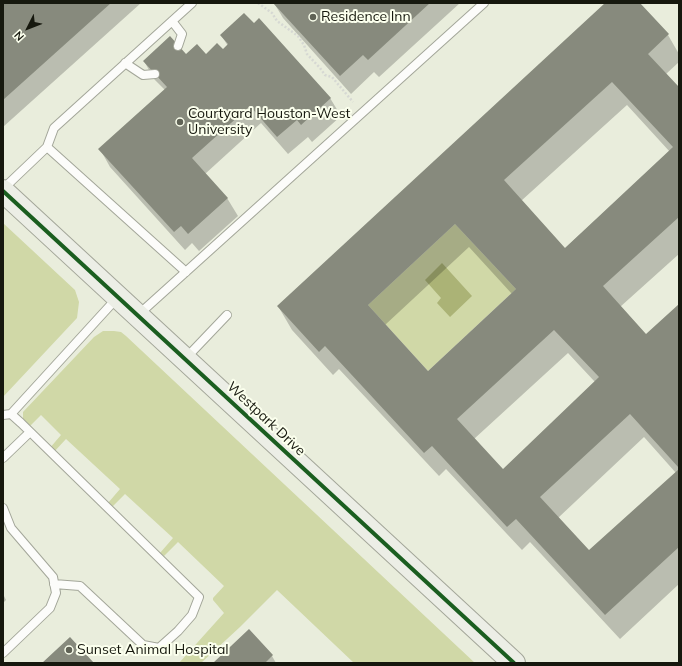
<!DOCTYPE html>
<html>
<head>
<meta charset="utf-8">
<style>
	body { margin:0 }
	#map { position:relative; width:682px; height:666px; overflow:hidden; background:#e9eddc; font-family:Mulish,sans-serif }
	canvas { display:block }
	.frame { position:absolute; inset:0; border:4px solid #16180e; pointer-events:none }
	.north { position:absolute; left:8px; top:8px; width:40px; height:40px; -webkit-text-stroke:3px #fbffed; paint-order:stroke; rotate:228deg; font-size:11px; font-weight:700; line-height:16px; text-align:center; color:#16180e }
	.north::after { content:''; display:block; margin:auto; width:14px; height:18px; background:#16180e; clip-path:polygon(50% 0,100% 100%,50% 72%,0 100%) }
</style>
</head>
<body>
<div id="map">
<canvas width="682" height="666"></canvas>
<div class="frame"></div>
<div class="north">N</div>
</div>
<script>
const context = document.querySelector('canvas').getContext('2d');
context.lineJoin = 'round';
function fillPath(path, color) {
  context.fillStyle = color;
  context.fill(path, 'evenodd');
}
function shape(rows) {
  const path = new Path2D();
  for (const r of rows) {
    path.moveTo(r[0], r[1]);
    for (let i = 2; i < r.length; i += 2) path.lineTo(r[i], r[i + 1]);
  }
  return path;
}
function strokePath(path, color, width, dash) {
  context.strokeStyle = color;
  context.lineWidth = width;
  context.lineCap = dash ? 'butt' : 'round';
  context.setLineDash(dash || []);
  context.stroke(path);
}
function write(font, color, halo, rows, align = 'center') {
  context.font = font + ' Mulish,sans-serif';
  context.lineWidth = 4;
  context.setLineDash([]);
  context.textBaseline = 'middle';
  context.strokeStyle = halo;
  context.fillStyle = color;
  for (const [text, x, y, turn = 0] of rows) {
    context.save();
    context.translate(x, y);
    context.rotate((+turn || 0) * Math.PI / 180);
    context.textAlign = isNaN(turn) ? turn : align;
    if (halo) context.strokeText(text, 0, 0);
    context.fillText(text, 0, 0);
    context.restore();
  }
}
fillPath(shape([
	[3,223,75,290,79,302,77,318,3,397],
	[455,224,516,289,428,371,368,305],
	[103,331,114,331,121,332,126,336,475,663,354,663,277,590,240,627,201,663,179,663,224,613,213,600,213,598,224,586,178,542,164,556,160,553,173,538,125,494,112,507,108,503,120,489,66,439,53,453,49,449,61,435,41,415,27,429,23,423,23,412,94,337]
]), '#d0d8a7');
fillPath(shape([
	[442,263,472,296,450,317,437,303,441,298,425,280]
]), '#abb376');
fillPath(shape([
	[3,3,141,3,3,127],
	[274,3,460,3,379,77,374,72,351,94,283,18],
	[607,3,639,3,668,35,679,54,679,62,666,74,679,88,679,254,620,307,646,335,679,305,679,584,620,639,530,542,522,550,446,469,439,476,339,369,333,375,292,330,278,306],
	[627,105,670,152,564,249,521,201],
	[469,247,512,294,428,373,385,325],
	[568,353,595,382,503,470,474,439],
	[644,437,676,473,589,552,558,518],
	[221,35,330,98,341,116,312,142,308,137,288,154,261,123,205,174,227,198,238,216,199,251,192,243,185,250,110,167,100,149,165,90,154,79,144,61,186,56,206,55,223,51,228,46],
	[3,594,6,600,3,603],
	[249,631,272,656,276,663,214,663]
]), '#0003');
fillPath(shape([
	[3,3,111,3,3,100],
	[273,3,430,3,368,60,363,55,340,76],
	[605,3,640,3,669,34,648,54,679,87,679,217,603,286,646,334,679,304,679,468,630,414,540,497,589,550,679,469,679,547,605,615,516,519,507,527,432,446,424,453,325,346,319,352,277,306],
	[612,82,673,147,565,248,504,180],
	[455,224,516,289,428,371,368,305],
	[554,330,599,377,503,469,457,419],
	[244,13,254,23,259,18,331,98,301,125,297,120,277,137,250,106,192,158,228,198,188,234,181,226,174,232,98,149,167,87,143,61,170,36,186,54,197,44,206,54,217,43,223,49,228,44,220,35],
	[249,629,273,655,265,663,213,663],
	[70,637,94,663,42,663]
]), '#878a7d');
const lane = shape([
	[172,21,182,34,178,46],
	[125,63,143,75,155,74],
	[47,147,186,272],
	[3,189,47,147,54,128,192,3],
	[138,315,484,3],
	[186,358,227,315],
	[11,414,117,298],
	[3,415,11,414,21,423,199,597,192,615,178,631,159,648,143,645,80,586,54,584],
	[3,458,30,432],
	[3,508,11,528,53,577,56,593,50,608,3,653]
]);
const secondary = shape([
	[3,191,514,663]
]);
strokePath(lane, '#a3a699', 10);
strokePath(secondary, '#a3a699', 24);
strokePath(shape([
	[258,3,272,13,277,21,298,36,304,45,307,54,320,68,325,75,332,77,353,102]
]), '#d6d8d3', 2.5, [2, 2]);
strokePath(lane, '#fcfcfa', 8);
strokePath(secondary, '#eceee6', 22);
strokePath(shape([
	[3,191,514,663]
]), '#1b5e20', 4);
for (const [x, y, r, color] of [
	[313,17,4,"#606356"],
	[180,122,4,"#606356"],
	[69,650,4,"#606356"]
]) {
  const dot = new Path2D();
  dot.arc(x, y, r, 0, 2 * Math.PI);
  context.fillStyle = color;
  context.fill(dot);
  strokePath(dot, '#fbffed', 1.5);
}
write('14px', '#16180e', '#fbffed', [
	["Residence Inn",321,17],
	["Courtyard Houston-West",188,114],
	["University",188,130],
	["Sunset Animal Hospital",77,650]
], 'left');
write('14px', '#16180e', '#fbffed', [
	["Westpark Drive",266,419,43]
]);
</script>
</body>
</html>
